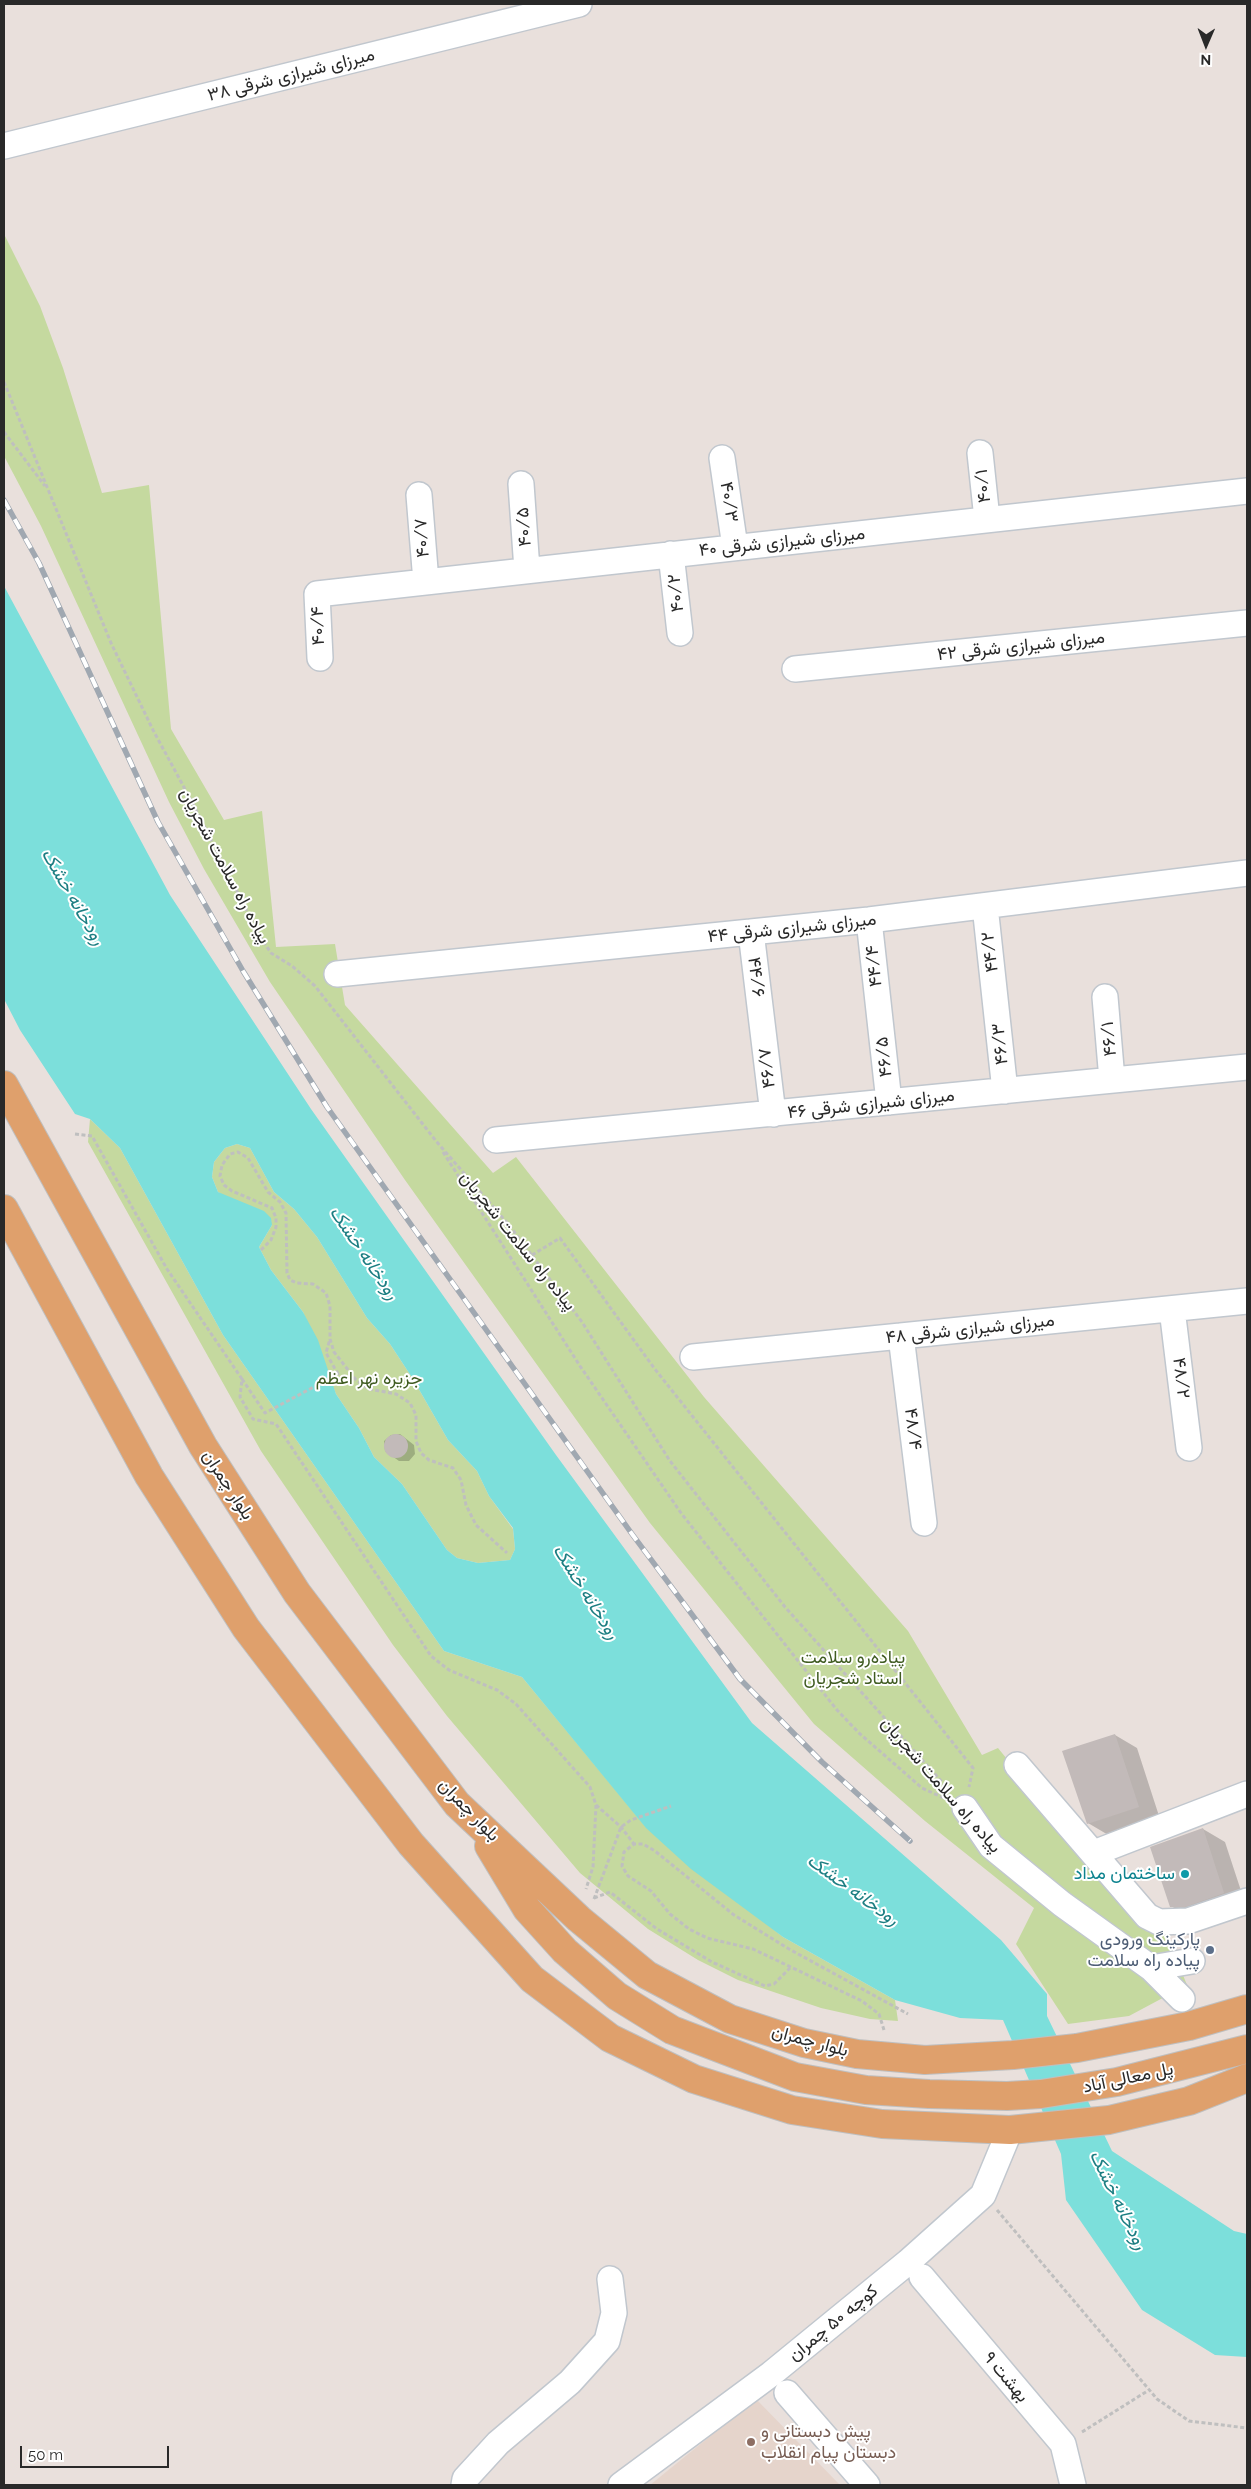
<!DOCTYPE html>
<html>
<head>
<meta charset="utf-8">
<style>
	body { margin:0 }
	#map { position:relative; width:1251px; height:2489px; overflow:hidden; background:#e9e0dc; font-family:Raleway,sans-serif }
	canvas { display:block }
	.frame { position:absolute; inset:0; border:5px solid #292929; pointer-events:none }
	.north { position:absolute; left:1181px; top:20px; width:50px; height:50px; -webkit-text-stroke:4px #fff; paint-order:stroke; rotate:181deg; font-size:14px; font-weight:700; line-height:20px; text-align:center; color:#292929 }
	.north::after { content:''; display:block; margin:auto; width:18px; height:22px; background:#292929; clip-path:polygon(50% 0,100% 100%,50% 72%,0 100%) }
	.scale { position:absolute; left:20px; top:2446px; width:149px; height:22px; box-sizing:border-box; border:2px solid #292929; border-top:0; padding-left:6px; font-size:15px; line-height:18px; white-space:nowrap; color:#292929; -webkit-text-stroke:4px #fff; paint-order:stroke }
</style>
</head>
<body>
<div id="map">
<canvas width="1251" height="2489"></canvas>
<div class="frame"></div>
<div class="north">N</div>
<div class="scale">50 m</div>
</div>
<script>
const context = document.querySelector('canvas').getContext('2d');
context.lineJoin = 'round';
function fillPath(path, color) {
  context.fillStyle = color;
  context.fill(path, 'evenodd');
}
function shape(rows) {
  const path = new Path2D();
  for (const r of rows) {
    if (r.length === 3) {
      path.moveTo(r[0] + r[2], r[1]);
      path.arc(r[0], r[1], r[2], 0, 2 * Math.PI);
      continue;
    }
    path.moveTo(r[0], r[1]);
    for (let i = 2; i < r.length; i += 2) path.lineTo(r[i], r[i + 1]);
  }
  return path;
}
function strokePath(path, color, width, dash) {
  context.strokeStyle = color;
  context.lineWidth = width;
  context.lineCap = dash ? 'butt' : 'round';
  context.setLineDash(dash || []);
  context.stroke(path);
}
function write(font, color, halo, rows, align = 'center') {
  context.font = font + ' Raleway,Vazirmatn,sans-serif';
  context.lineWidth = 4;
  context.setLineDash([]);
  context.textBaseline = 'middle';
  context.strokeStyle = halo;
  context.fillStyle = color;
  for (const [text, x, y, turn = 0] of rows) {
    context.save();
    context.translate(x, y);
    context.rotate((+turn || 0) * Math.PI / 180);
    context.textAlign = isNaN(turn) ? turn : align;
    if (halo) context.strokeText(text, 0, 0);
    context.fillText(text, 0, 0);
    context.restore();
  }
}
fillPath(shape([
	[756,2399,840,2485,650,2485]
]), '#e5d4cb');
fillPath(shape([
	[4,234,40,306,63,368,102,493,149,485,171,729,224,820,262,811,276,947,335,944,345,1005,493,1173,516,1157,704,1397,908,1631,982,1755,998,1748,1146,1931,1167,1936,1187,1985,1129,2016,1068,2024,1016,1944,1034,1908,925,1821,814,1724,650,1523,405,1180,270,982,204,869,169,802,41,526,4,456],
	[90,1119,120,1148,223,1335,444,1651,522,1677,646,1827,783,1937,895,2000,898,2021,870,2019,821,2008,738,1980,698,1960,648,1929,580,1873,447,1716,393,1645,261,1451,88,1142],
	[237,1144,250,1148,274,1192,294,1209,317,1237,367,1318,390,1344,413,1379,448,1440,477,1471,489,1496,513,1529,515,1549,510,1560,478,1563,457,1558,447,1550,402,1484,374,1457,359,1428,336,1394,303,1312,271,1270,259,1247,272,1225,218,1192,212,1177,214,1162,225,1148]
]), '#c5d99f');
fillPath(shape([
	[4,586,170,895,311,1109,556,1455,752,1723,1001,1940,1047,1994,1047,2016,1112,2151,1234,2231,1247,2234,1247,2357,1215,2355,1142,2310,1066,2200,1061,2154,1003,2020,960,2018,895,2000,783,1937,691,1869,646,1828,522,1677,444,1651,223,1335,120,1148,90,1119,75,1114,20,1030,4,999],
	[237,1144,250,1148,274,1192,294,1209,317,1237,367,1318,390,1344,413,1379,448,1440,477,1471,489,1496,513,1528,515,1549,510,1560,478,1563,457,1558,447,1550,402,1484,374,1457,359,1428,336,1394,318,1340,303,1312,271,1270,259,1247,272,1225,271,1218,264,1211,218,1192,212,1177,214,1162,225,1148]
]), '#7cdfdb');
fillPath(shape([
	[400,1434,414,1445,415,1454,409,1461,399,1461,385,1451,384,1441,391,1435],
	[1115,1735,1137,1748,1160,1819,1110,1836,1088,1823],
	[1203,1829,1225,1842,1246,1906,1208,1919,1188,1907,1193,1919,1171,1906]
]), '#0003');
fillPath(shape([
	[396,1446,12],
	[1115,1734,1139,1807,1087,1824,1062,1751],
	[1203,1828,1224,1893,1185,1907,1170,1907,1150,1847]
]), '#c2bab9');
const minor = shape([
	[4,146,579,4],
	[980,453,987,519],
	[722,458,735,547],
	[521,484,527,570],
	[419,495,426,582],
	[671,554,680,633],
	[320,658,317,594,1247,491],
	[795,669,1247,623],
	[985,906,1005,1091],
	[869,920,889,1102],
	[751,932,773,1114],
	[337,974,869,920,1247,873],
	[1105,997,1112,1080],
	[496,1140,1247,1067],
	[1172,1309,1189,1448],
	[901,1336,924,1523],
	[693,1357,1247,1301],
	[1017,1765,1147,1916,1159,1922,1188,1921,1247,1901],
	[965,1808,991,1846,1062,1904,1151,1968,1192,1961],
	[1094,1853,1247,1794],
	[1151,1968,1182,1999],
	[922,2277,1063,2444,1073,2485],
	[787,2393,867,2485],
	[464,2485,465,2479,498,2443,570,2382,607,2341,614,2313,610,2279],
	[621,2485,771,2374,908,2262,983,2195,1010,2130]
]);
const major = shape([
	[4,1085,203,1446,297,1593,457,1804,579,1919,647,1975,730,2019,804,2043,857,2054,925,2060,1013,2055,1077,2048,1189,2026,1247,2009],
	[4,1209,149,1476,246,1628,411,1844,532,1979,610,2038,694,2079,792,2110,882,2124,1010,2130,1109,2120,1189,2101,1247,2078],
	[489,1846,527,1909,565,1951,617,1996,672,2030,795,2077,866,2090,929,2094,1007,2096,1041,2094,1117,2082,1247,2049]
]);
strokePath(minor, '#c1c7ce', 28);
strokePath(major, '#bfbfbf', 30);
strokePath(shape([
	[4,382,111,643,153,730,192,802,259,935,271,953,292,966,315,986,436,1141,509,1225,582,1322,670,1461,785,1607,951,1792],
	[4,432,45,486],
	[75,1134,92,1136,167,1269,242,1379,240,1397,253,1419,276,1424,431,1656,449,1670,497,1690,516,1704,590,1787,596,1805,593,1867,586,1889],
	[443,1152,580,1366,681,1513,837,1710,859,1733,922,1788,946,1799],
	[261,1250,271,1240,276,1227,276,1218,272,1208,232,1191,224,1185,220,1176,222,1165,230,1154,238,1152,248,1158,268,1192,280,1202,286,1213,287,1273,290,1280,297,1283,313,1284,326,1293,330,1306,330,1339,334,1352,356,1380,369,1389,396,1394,410,1403,416,1415,416,1441,421,1453,429,1460,453,1468,461,1480,466,1505,476,1525,507,1553],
	[532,1255,560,1238,654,1368,973,1768,969,1787],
	[242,1379,265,1413,338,1374,326,1353,330,1339],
	[596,1805,621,1827,634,1844],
	[594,1898,610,1892,657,1929,712,1962,765,1986,774,1984,790,1968],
	[594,1899,621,1827,631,1820,671,1806],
	[884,2030,879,2014,862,2001,753,1949,707,1938,689,1929,670,1914,651,1891,628,1876,622,1866,624,1852,634,1844,643,1844,655,1851,734,1915,789,1949,908,2014],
	[997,2210,1157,2399,1189,2421,1247,2428],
	[1082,2432,1149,2390]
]), '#bfbfbf', 3, [4, 2.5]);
strokePath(minor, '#fff', 25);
strokePath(major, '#dfa06c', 28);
const rail = shape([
	[4,500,39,563,158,822,243,971,327,1107,632,1534,740,1679,822,1762,910,1841]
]);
strokePath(rail, '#a0a8b1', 5.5);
strokePath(rail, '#fff', 4, [11]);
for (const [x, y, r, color] of [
	[1185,1874,5,"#0f9aa8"],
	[1210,1950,5,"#5c6f8a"],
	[751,2442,5,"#8d6e63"]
]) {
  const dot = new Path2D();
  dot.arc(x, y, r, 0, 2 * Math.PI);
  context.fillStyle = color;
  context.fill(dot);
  strokePath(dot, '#fff', 2);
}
write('18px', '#292929', '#fff', [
	["۳۸ میرزای شیرازی شرقی",291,75,-14],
	["۴۰/۱",983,486,-96],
	["۴۰/۳",729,502,81],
	["۴۰/۵",524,527,-94],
	["۴۰/۷",422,538,-94],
	["۴۰ میرزای شیرازی شرقی",782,542,-6],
	["۴۰/۲",676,593,-96],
	["۴۰/۴",318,626,-92],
	["۴۲ میرزای شیرازی شرقی",1021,646,-6],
	["پیاده راه سلامت شجریان",225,866,62],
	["۴۴ میرزای شیرازی شرقی",792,928,-6],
	["۴۴/۲",990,952,-97],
	["۴۴/۴",874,966,-96],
	["۴۴/۶",756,977,83],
	["۴۶/۱",1109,1039,-95],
	["۴۶/۳",1000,1044,-96],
	["۴۶/۵",884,1057,-96],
	["۴۶/۷",767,1068,-97],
	["۴۶ میرزای شیرازی شرقی",871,1104,-6],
	["پیاده راه سلامت شجریان",518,1241,51],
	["۴۸ میرزای شیرازی شرقی",970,1329,-6],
	["۴۸/۲",1181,1378,83],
	["۴۸/۴",913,1429,83],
	["بلوار چمران",228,1485,57],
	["پیاده راه سلامت شجریان",941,1785,49],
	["بلوار چمران",469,1810,46],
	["بلوار چمران",810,2041,15],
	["پل معالی آباد",1128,2078,-12],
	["کوچه ۵۰ چمران",833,2323,-39],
	["۹ بهشت",1006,2377,50]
]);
write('18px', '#405c22', '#fff', [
	["جزیره نهر اعظم",369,1379],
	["پیاده‌رو سلامت",853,1658],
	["استاد شجریان",853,1679]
]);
write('18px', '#0d838f', '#fff', [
	["ساختمان مداد",1175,1874]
], 'right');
write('18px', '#4e5e75', '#fff', [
	["پارکینگ ورودی",1200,1940],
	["پیاده راه سلامت",1200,1961]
], 'right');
write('18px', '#785e54', '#fff', [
	["پیش دبستانی و",761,2432],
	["دبستان پیام انقلاب",761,2453]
], 'left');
write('italic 19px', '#1c7e82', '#fff', [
	["رودخانه خشک",73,897,60],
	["رودخانه خشک",364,1253,56],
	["رودخانه خشک",586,1592,58],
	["رودخانه خشک",853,1890,36],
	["رودخانه خشک",1118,2200,64]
]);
</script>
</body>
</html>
